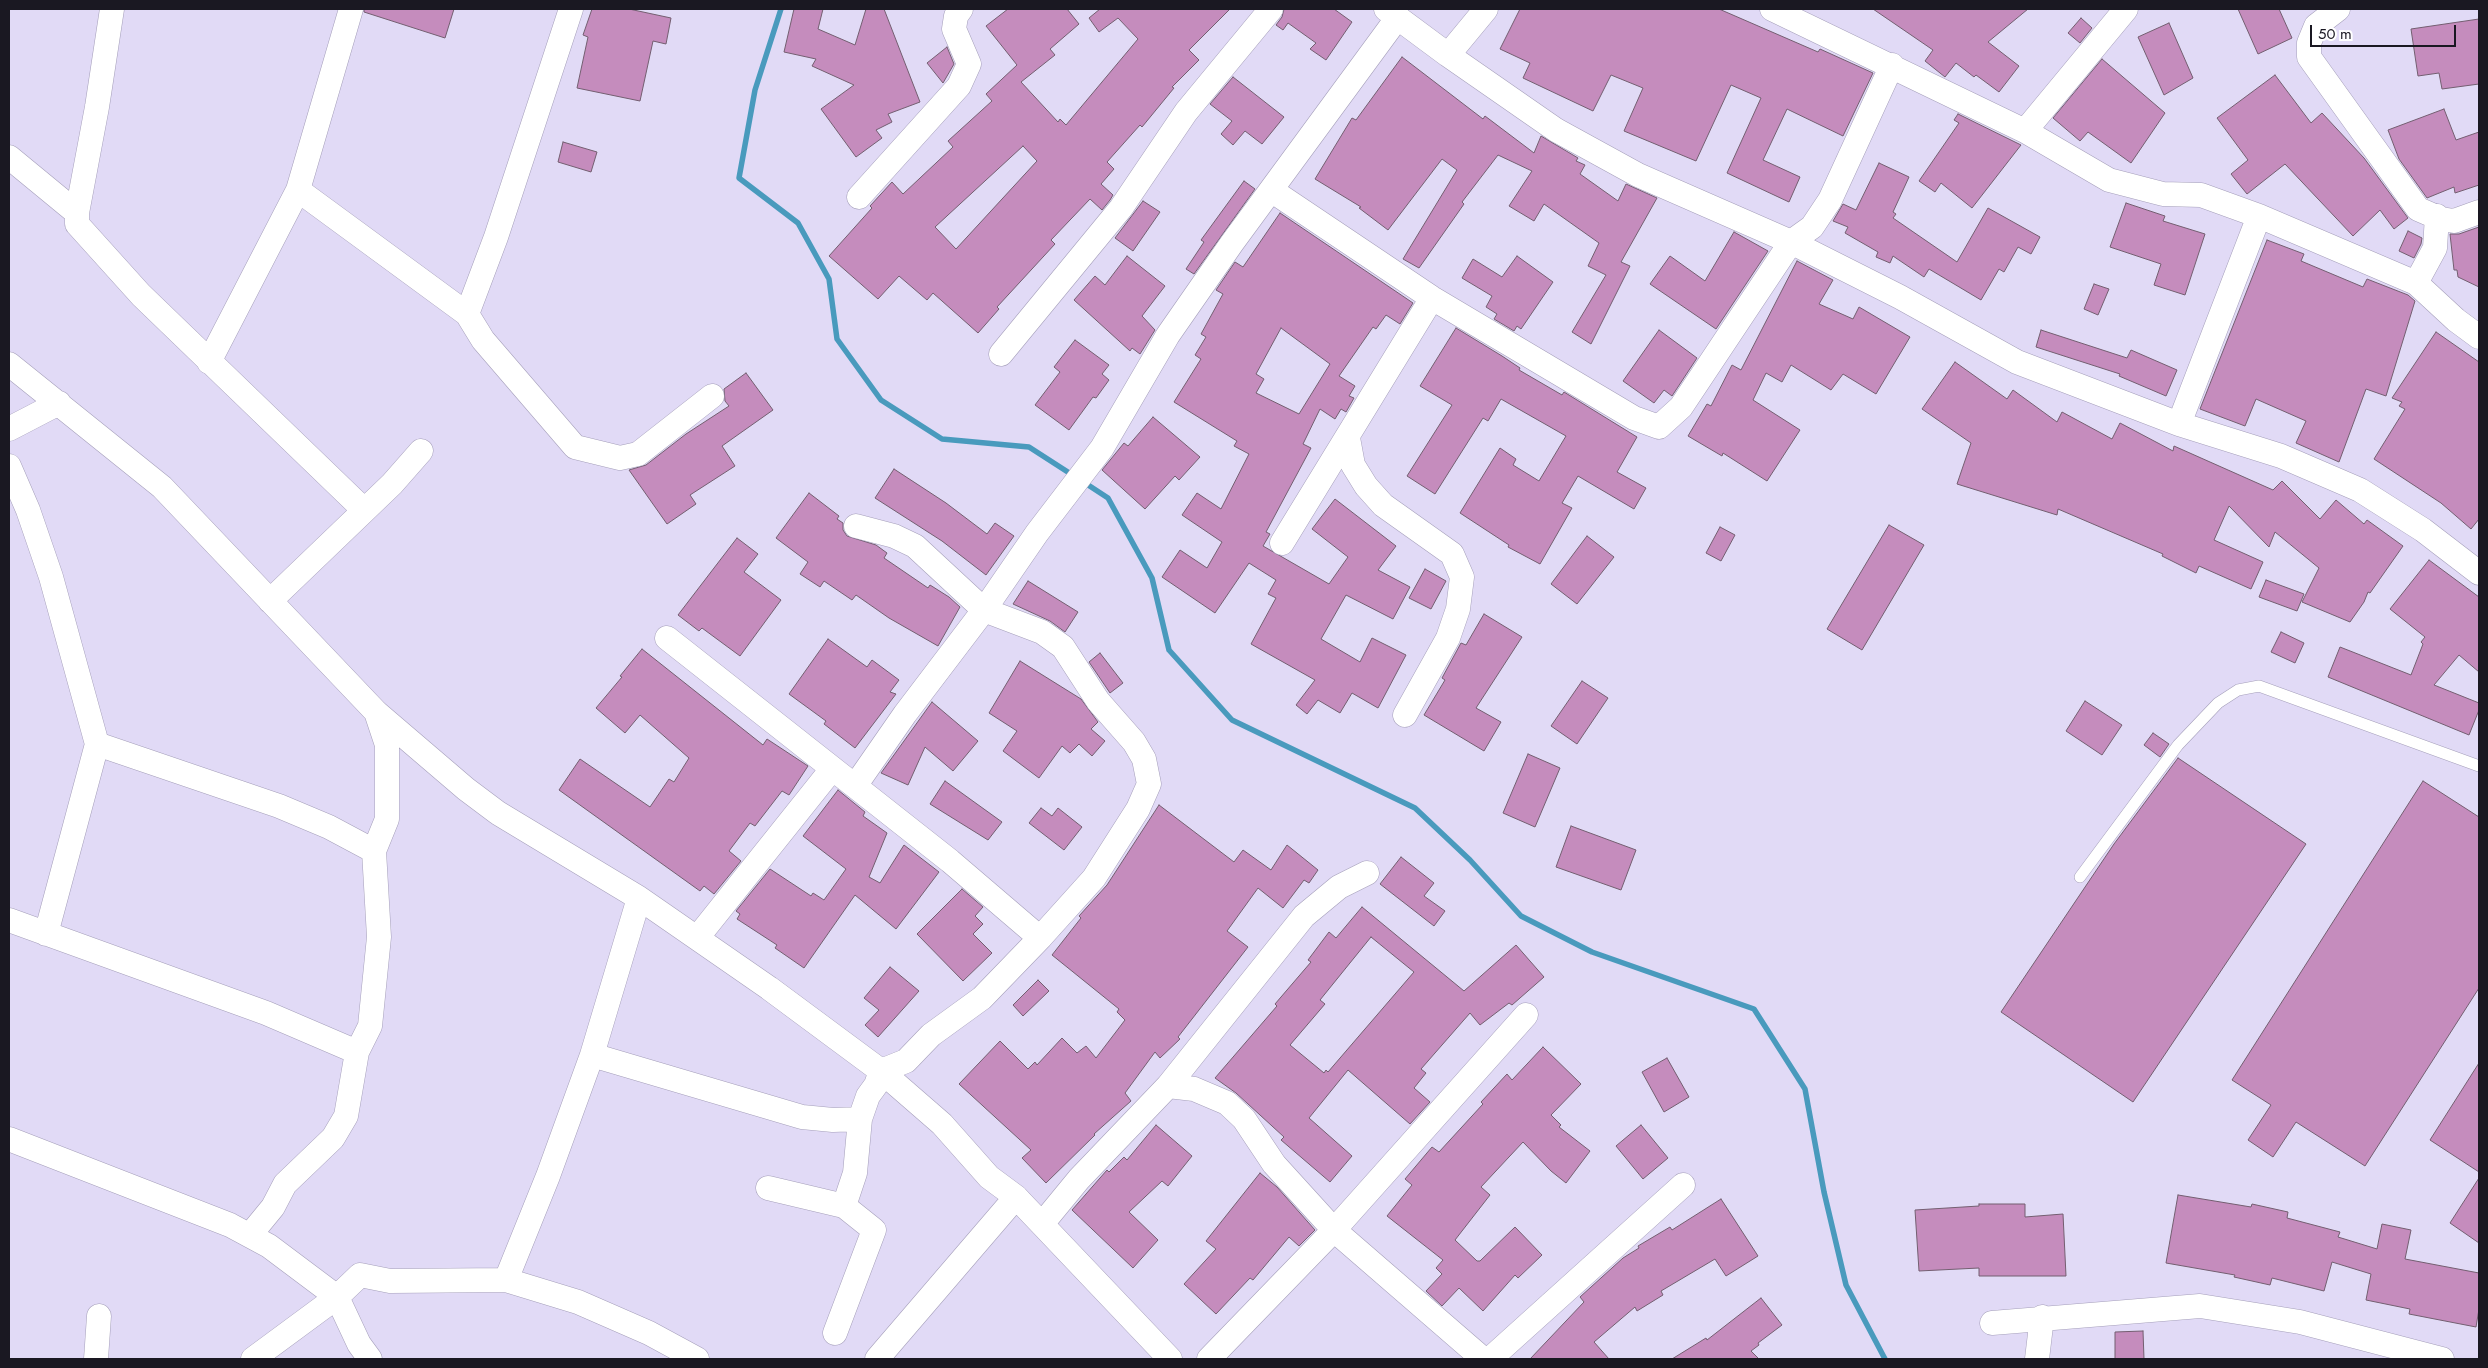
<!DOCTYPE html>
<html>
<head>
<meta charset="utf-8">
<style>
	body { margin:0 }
	#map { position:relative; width:2488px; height:1368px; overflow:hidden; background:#e1daf6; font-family:Jost,sans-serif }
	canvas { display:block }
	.frame { position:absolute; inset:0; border:10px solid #1a1822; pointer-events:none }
	.scale { position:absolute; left:2310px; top:25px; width:146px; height:22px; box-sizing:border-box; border:2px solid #1a1822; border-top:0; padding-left:6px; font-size:15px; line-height:18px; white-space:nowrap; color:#1a1822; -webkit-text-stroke:4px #fff; paint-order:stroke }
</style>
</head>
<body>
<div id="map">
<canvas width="2488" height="1368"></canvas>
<div class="frame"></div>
<div class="scale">50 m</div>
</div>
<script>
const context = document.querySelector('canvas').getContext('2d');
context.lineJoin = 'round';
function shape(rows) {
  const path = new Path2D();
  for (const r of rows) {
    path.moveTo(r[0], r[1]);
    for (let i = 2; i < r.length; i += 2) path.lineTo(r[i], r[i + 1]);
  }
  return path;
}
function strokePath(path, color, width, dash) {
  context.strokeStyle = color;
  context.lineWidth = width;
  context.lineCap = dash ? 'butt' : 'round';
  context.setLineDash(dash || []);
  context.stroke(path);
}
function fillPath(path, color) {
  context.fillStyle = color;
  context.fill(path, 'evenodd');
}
strokePath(shape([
	[781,9,755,90,739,178,798,223,829,279,837,339,881,400,942,439,1029,447,1074,476],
	[1082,481,1108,498,1152,578,1169,650,1232,720,1415,808,1470,860,1521,916,1592,952,1754,1009,1805,1089,1824,1192,1846,1285,1885,1359]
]), '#499abd', 5.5);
const building = shape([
	[364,9,454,9,445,38,364,12,364,9],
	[592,9,629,9,671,18,666,44,653,41,640,101,577,88,588,37,583,35,592,9],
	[794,9,823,9,818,29,855,45,866,9,884,9,920,102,888,114,892,122,876,130,882,138,856,157,821,109,854,85,812,66,816,59,784,52,794,9],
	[1008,9,1067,9,1079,24,1050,49,1055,55,1021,82,1058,122,1060,119,1066,125,1138,39,1118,18,1099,32,1089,18,1100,9,1230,9,1189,50,1199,60,1172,87,1174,88,1142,127,1140,125,1107,162,1114,169,1101,184,1113,195,1110,200,1102,210,1090,199,1051,240,1055,244,997,307,999,309,978,333,933,293,927,300,899,276,878,299,829,256,872,208,870,206,892,182,903,194,953,147,948,141,992,101,986,94,1017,65,986,26,1008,9],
	[1023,146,1037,161,956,249,935,227,1023,146],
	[1284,9,1334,9,1352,22,1326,60,1310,49,1316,43,1288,23,1283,30,1276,25,1282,17,1284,9],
	[1520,9,1719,9,1818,52,1820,49,1873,73,1843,136,1787,109,1763,160,1800,177,1789,202,1727,173,1761,98,1731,85,1696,161,1624,131,1643,88,1611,75,1593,111,1523,78,1530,63,1500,49,1520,9],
	[1873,9,2028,9,1988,42,2019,66,1999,92,1976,75,1974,77,1956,63,1945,77,1925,61,1933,50,1873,9],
	[2238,9,2279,9,2292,38,2258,54,2238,9],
	[2081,18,2092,28,2080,43,2068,33,2081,18],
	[2479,19,2479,84,2442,89,2439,73,2418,76,2411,29,2479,19],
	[2169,23,2193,78,2164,95,2138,37,2169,23],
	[947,47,954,64,943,83,927,63,947,47],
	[1402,57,1483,119,1485,116,1534,153,1541,136,1578,158,1576,161,1585,165,1580,174,1618,201,1626,184,1657,198,1621,262,1630,266,1591,344,1572,332,1606,275,1588,266,1599,243,1544,204,1534,221,1509,206,1532,171,1498,155,1462,202,1464,204,1419,268,1403,259,1457,170,1442,159,1388,230,1359,208,1361,207,1315,179,1352,118,1356,120,1402,57],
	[2102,59,2165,113,2131,163,2088,132,2080,141,2053,118,2102,59],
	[2275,75,2311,123,2322,113,2364,158,2408,218,2394,229,2380,210,2353,236,2285,164,2247,194,2231,174,2248,160,2217,118,2275,75],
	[1233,77,1284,117,1262,144,1245,131,1233,145,1221,134,1232,121,1210,104,1233,77],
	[2444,109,2456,140,2479,132,2479,185,2455,193,2454,187,2427,198,2399,159,2388,130,2444,109],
	[1958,114,2021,145,1972,208,1941,183,1935,192,1919,181,1959,123,1954,120,1958,114],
	[563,142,597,152,591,172,558,162,563,142],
	[1879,163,1909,177,1893,212,1896,214,1893,218,1957,262,1988,208,2040,237,2031,254,2018,247,2004,272,1999,269,1981,300,1929,269,1924,277,1893,256,1890,263,1876,257,1878,252,1845,233,1848,227,1833,221,1843,204,1856,210,1879,163],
	[1244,181,1255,189,1194,274,1186,269,1204,242,1201,240,1244,181],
	[1143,201,1160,212,1133,251,1115,238,1143,201],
	[2126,203,2165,216,2163,221,2205,234,2185,295,2154,285,2161,264,2110,247,2126,203],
	[1280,213,1413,303,1400,324,1386,315,1376,329,1373,327,1339,376,1355,386,1349,396,1354,398,1346,412,1341,409,1335,419,1320,409,1303,444,1311,448,1266,532,1270,534,1263,546,1329,584,1348,557,1312,529,1335,499,1396,546,1378,570,1410,587,1393,619,1346,595,1321,639,1360,662,1372,638,1406,655,1378,708,1352,693,1340,713,1318,700,1307,714,1296,705,1315,680,1251,644,1276,598,1268,594,1276,580,1249,563,1215,613,1162,577,1180,550,1207,568,1222,542,1182,515,1197,493,1221,509,1249,454,1234,446,1237,441,1174,402,1201,359,1195,355,1206,337,1201,334,1223,294,1216,290,1235,262,1243,267,1280,213],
	[1281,328,1330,364,1299,414,1256,393,1264,379,1256,374,1281,328],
	[2479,227,2479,287,2458,277,2457,270,2454,270,2450,234,2459,234,2479,227],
	[2408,231,2422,238,2421,244,2414,258,2399,251,2408,231],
	[1734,232,1768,251,1716,329,1650,284,1670,256,1705,281,1734,232],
	[2267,240,2304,254,2301,261,2363,287,2367,279,2408,295,2415,301,2386,396,2366,389,2339,462,2296,443,2306,421,2256,399,2245,426,2200,409,2267,240],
	[1127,256,1165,286,1142,316,1155,330,1140,354,1132,348,1130,351,1074,300,1095,276,1105,285,1127,256],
	[1517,256,1553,282,1521,329,1517,326,1514,331,1494,319,1497,314,1486,307,1492,296,1462,278,1473,259,1502,277,1517,256],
	[1797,261,1833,280,1819,304,1853,319,1859,307,1910,337,1876,394,1843,374,1831,390,1791,365,1782,382,1766,373,1753,400,1800,430,1767,481,1723,453,1722,456,1688,436,1707,404,1711,406,1732,365,1741,370,1797,261],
	[2094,284,2109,289,2098,315,2084,309,2094,284],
	[1456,328,1502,356,1520,368,1519,370,1562,395,1564,392,1637,437,1617,472,1646,488,1634,509,1578,476,1562,503,1572,508,1540,564,1508,547,1509,545,1460,513,1500,448,1516,459,1513,465,1539,481,1566,436,1501,399,1488,421,1483,418,1435,494,1407,476,1452,405,1420,386,1456,328],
	[1659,330,1697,358,1672,396,1664,390,1654,403,1623,381,1659,330],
	[2041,330,2127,358,2131,350,2177,370,2166,396,2119,376,2120,374,2036,347,2041,330],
	[2436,332,2479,362,2479,519,2471,529,2441,503,2374,459,2405,409,2399,406,2402,402,2392,398,2436,332],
	[1075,340,1109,365,1102,374,1109,380,1096,398,1093,397,1069,430,1035,405,1060,372,1054,367,1075,340],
	[1955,362,2007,399,2013,390,2057,422,2062,412,2112,439,2120,423,2173,451,2174,446,2273,490,2282,481,2320,519,2336,500,2364,524,2367,520,2403,546,2370,593,2368,592,2364,602,2350,622,2302,602,2319,568,2275,532,2269,547,2229,506,2214,540,2263,562,2251,589,2199,566,2196,573,2162,556,2163,554,2058,509,2057,515,1957,484,1971,443,1922,409,1955,362],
	[746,373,773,410,722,446,735,466,690,495,696,504,667,524,629,470,646,465,686,434,729,406,725,401,724,389,746,373],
	[1153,417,1200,457,1179,480,1175,476,1145,509,1102,470,1124,443,1128,446,1153,417],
	[894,469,946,503,987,534,995,523,1014,536,986,575,942,541,875,498,894,469],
	[809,493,839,516,837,519,843,523,843,530,847,536,876,545,887,553,884,558,928,588,930,585,949,597,960,607,938,646,889,618,856,595,852,600,824,581,820,587,800,574,808,562,776,538,809,493],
	[1889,525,1924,545,1862,650,1827,629,1889,525],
	[1720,527,1735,535,1721,561,1706,553,1720,527],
	[1587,536,1614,557,1577,604,1551,584,1587,536],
	[737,538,758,554,744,572,781,600,740,656,702,628,699,631,678,615,737,538],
	[2429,560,2479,597,2479,672,2459,655,2434,685,2479,703,2479,710,2469,735,2328,677,2340,647,2411,675,2423,644,2421,642,2425,637,2390,609,2429,560],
	[1425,569,1446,581,1431,609,1409,598,1425,569],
	[2266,580,2304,594,2297,611,2259,597,2266,580],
	[1028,581,1078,612,1065,632,1050,621,1013,604,1028,581],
	[1484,614,1522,637,1476,708,1501,722,1484,751,1424,715,1445,680,1442,678,1461,643,1466,645,1484,614],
	[2281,632,2304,643,2295,663,2271,652,2281,632],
	[828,639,867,667,872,660,899,680,890,692,896,694,855,748,824,724,826,721,789,694,828,639],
	[642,649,763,745,767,739,808,766,789,795,782,791,755,826,750,823,729,851,741,861,714,894,704,886,700,891,559,790,580,759,650,807,669,779,674,782,689,758,640,715,625,733,596,708,622,677,620,676,642,649],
	[1100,653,1123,683,1110,693,1089,662,1100,653],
	[1020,661,1081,699,1098,722,1091,729,1105,741,1092,756,1079,744,1070,753,1062,746,1039,778,1003,751,1017,731,989,713,1020,661],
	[1582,681,1608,698,1577,744,1551,726,1582,681],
	[2085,701,2122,725,2102,755,2066,731,2085,701],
	[932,702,978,741,953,771,925,747,908,785,881,773,932,702],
	[2153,733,2169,744,2160,757,2144,745,2153,733],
	[1528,754,1560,768,1535,827,1503,813,1528,754],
	[2178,758,2306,844,2133,1102,2001,1012,2114,844,2178,758],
	[945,781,1002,822,988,840,930,804,945,781],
	[2423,781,2479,817,2479,988,2365,1166,2296,1122,2273,1157,2248,1140,2271,1105,2232,1080,2423,781],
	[838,790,865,812,863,816,887,833,869,877,880,883,904,845,939,872,896,929,855,895,804,968,775,948,777,945,737,919,740,914,736,911,770,869,811,896,813,893,824,900,846,869,803,836,838,790],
	[1159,805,1234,862,1243,850,1271,870,1287,845,1318,870,1309,883,1304,880,1283,908,1258,888,1227,931,1248,947,1178,1037,1180,1039,1160,1058,1155,1052,1125,1093,1131,1101,1094,1134,1095,1135,1046,1183,1022,1158,1031,1150,959,1084,1000,1041,1028,1069,1035,1062,1037,1065,1062,1038,1077,1053,1086,1046,1096,1058,1125,1020,1117,1012,1119,1009,1052,955,1081,918,1079,916,1107,885,1159,805],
	[1041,808,1052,816,1058,808,1082,827,1064,850,1029,823,1041,808],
	[1571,826,1636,850,1621,890,1556,867,1571,826],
	[1401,857,1434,883,1424,896,1445,911,1434,926,1380,884,1401,857],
	[962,889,983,907,975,916,983,924,973,934,992,953,963,981,917,934,962,889],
	[1362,907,1464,991,1516,945,1544,977,1512,1005,1509,1003,1480,1025,1470,1013,1421,1069,1426,1073,1414,1088,1430,1102,1410,1124,1348,1070,1309,1118,1352,1156,1330,1182,1281,1140,1284,1137,1236,1093,1215,1078,1277,1006,1275,1004,1311,962,1308,960,1329,932,1336,938,1362,907],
	[1371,937,1414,972,1328,1072,1326,1070,1324,1073,1290,1045,1325,1004,1320,1000,1371,937],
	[890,967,919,991,878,1037,865,1025,879,1010,864,998,890,967],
	[1038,980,1049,991,1023,1016,1013,1005,1038,980],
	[1543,1047,1581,1084,1551,1115,1561,1125,1559,1127,1590,1151,1566,1183,1551,1171,1523,1142,1481,1187,1490,1195,1455,1240,1477,1261,1480,1261,1515,1227,1542,1255,1518,1278,1515,1275,1483,1311,1459,1288,1442,1306,1426,1291,1442,1274,1436,1268,1443,1260,1387,1216,1412,1185,1405,1179,1432,1147,1439,1152,1483,1104,1481,1102,1507,1074,1512,1080,1543,1047],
	[1667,1058,1689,1097,1664,1112,1642,1072,1667,1058],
	[2479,1063,2479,1172,2430,1140,2479,1063],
	[1156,1125,1192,1156,1168,1186,1162,1181,1129,1212,1158,1240,1133,1268,1072,1210,1107,1170,1109,1172,1124,1157,1127,1160,1156,1125],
	[1641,1125,1668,1158,1643,1179,1616,1146,1641,1125],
	[1260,1173,1277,1187,1315,1230,1299,1246,1289,1237,1253,1280,1250,1278,1216,1314,1184,1284,1216,1249,1206,1241,1260,1173],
	[2479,1178,2479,1243,2450,1223,2479,1178],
	[2178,1195,2251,1207,2252,1204,2288,1212,2287,1218,2340,1232,2338,1237,2377,1249,2382,1224,2411,1230,2405,1259,2479,1273,2479,1309,2476,1327,2409,1314,2410,1309,2366,1300,2371,1274,2332,1262,2324,1291,2272,1278,2270,1285,2234,1277,2235,1275,2166,1263,2178,1195],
	[1721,1199,1758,1256,1726,1276,1715,1259,1661,1291,1663,1295,1637,1311,1635,1307,1594,1342,1609,1359,1530,1359,1584,1302,1580,1297,1623,1258,1639,1248,1638,1246,1670,1227,1672,1230,1721,1199],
	[1979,1204,2025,1204,2025,1217,2063,1214,2066,1276,1979,1276,1979,1268,1919,1271,1915,1210,1979,1206,1979,1204],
	[1761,1298,1782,1325,1758,1343,1759,1345,1751,1351,1759,1359,1672,1359,1706,1338,1707,1340,1761,1298],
	[2143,1331,2144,1359,2115,1359,2115,1332,2143,1331]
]);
fillPath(building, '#c58cbd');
strokePath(building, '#735e70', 1);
const lane = shape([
	[2080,877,2178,745,2218,703,2238,690,2259,686,2479,766]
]);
const street = shape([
	[1386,9,1448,55,1556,130,1638,175,1791,242,1900,297,2017,362,2179,424,2281,456,2360,490,2423,530,2479,573],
	[1772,9,2025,131,2109,180,2163,194,2201,195,2259,216,2416,283,2456,320,2479,337],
	[2338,9,2316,26,2309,43,2309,57,2418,209,2441,219,2454,221,2479,212],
	[1448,55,1486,9],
	[2025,131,2126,9],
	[9,157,77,213,77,224,141,295,364,510],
	[298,190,467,314,483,340,575,447,620,458,638,454,712,396],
	[1271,190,1432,298,1634,418,1659,427,1681,407,1791,242,1812,227,1830,200,1892,65],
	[859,197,959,86,969,64,954,29,956,16,961,9],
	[77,213,97,107,112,9],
	[2416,283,2435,248,2437,216],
	[467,314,496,237,571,9],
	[1001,354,1121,208,1186,112,1271,9],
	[209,362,298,190,351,9],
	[9,364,162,487,376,712,466,789,498,813,639,898,769,988,881,1071,942,1124,989,1177,1016,1197,877,1359],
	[2179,424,2259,216],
	[9,429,59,403],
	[1348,438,1353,465,1366,486,1383,505,1452,554,1462,577,1458,609,1448,638,1405,715],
	[9,466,28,510,51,577,97,744,46,934],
	[1282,543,1432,298],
	[270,601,392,484,421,451],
	[667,638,950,861,1040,938],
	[97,744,279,806,329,827,374,851],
	[855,786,905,714,984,610,1037,533,1102,448,1168,335,1232,243,1398,17],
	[9,920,266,1013,357,1052],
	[697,938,832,769],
	[592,1055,802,1117,833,1120,860,1119],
	[1168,1086,1194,1089,1227,1103,1244,1119,1274,1164,1334,1230,1483,1359],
	[9,1139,230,1225,269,1246,337,1297,359,1344,370,1359],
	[768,1188,844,1206],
	[1016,1197,1170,1359],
	[1042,1224,1079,1179,1168,1086,1304,916,1339,887,1367,873],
	[250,1235,273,1207,285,1184,333,1138,346,1116,357,1052,370,1026,379,937,374,851,387,819,387,745,376,712],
	[506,1280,548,1176,592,1055,639,898],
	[1992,1323,2200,1306,2300,1322,2442,1359],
	[835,1333,874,1230,844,1206,855,1173,860,1119,868,1096,876,1085,881,1071,906,1061,931,1035,982,998,1040,938,1094,878,1138,809,1149,784,1144,759,1134,742,1098,701,1063,647,1042,632,984,610,915,546,894,536,856,526],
	[96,1359,99,1316],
	[253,1359,337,1297,360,1275,390,1281,506,1280,578,1302,649,1333,697,1359],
	[1209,1359,1334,1230,1526,1015],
	[1490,1359,1683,1185],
	[2037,1359,2042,1317]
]);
strokePath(lane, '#a59fba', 12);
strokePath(street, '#a59fba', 25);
strokePath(lane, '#fff', 11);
strokePath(street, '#fff', 24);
</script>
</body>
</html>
